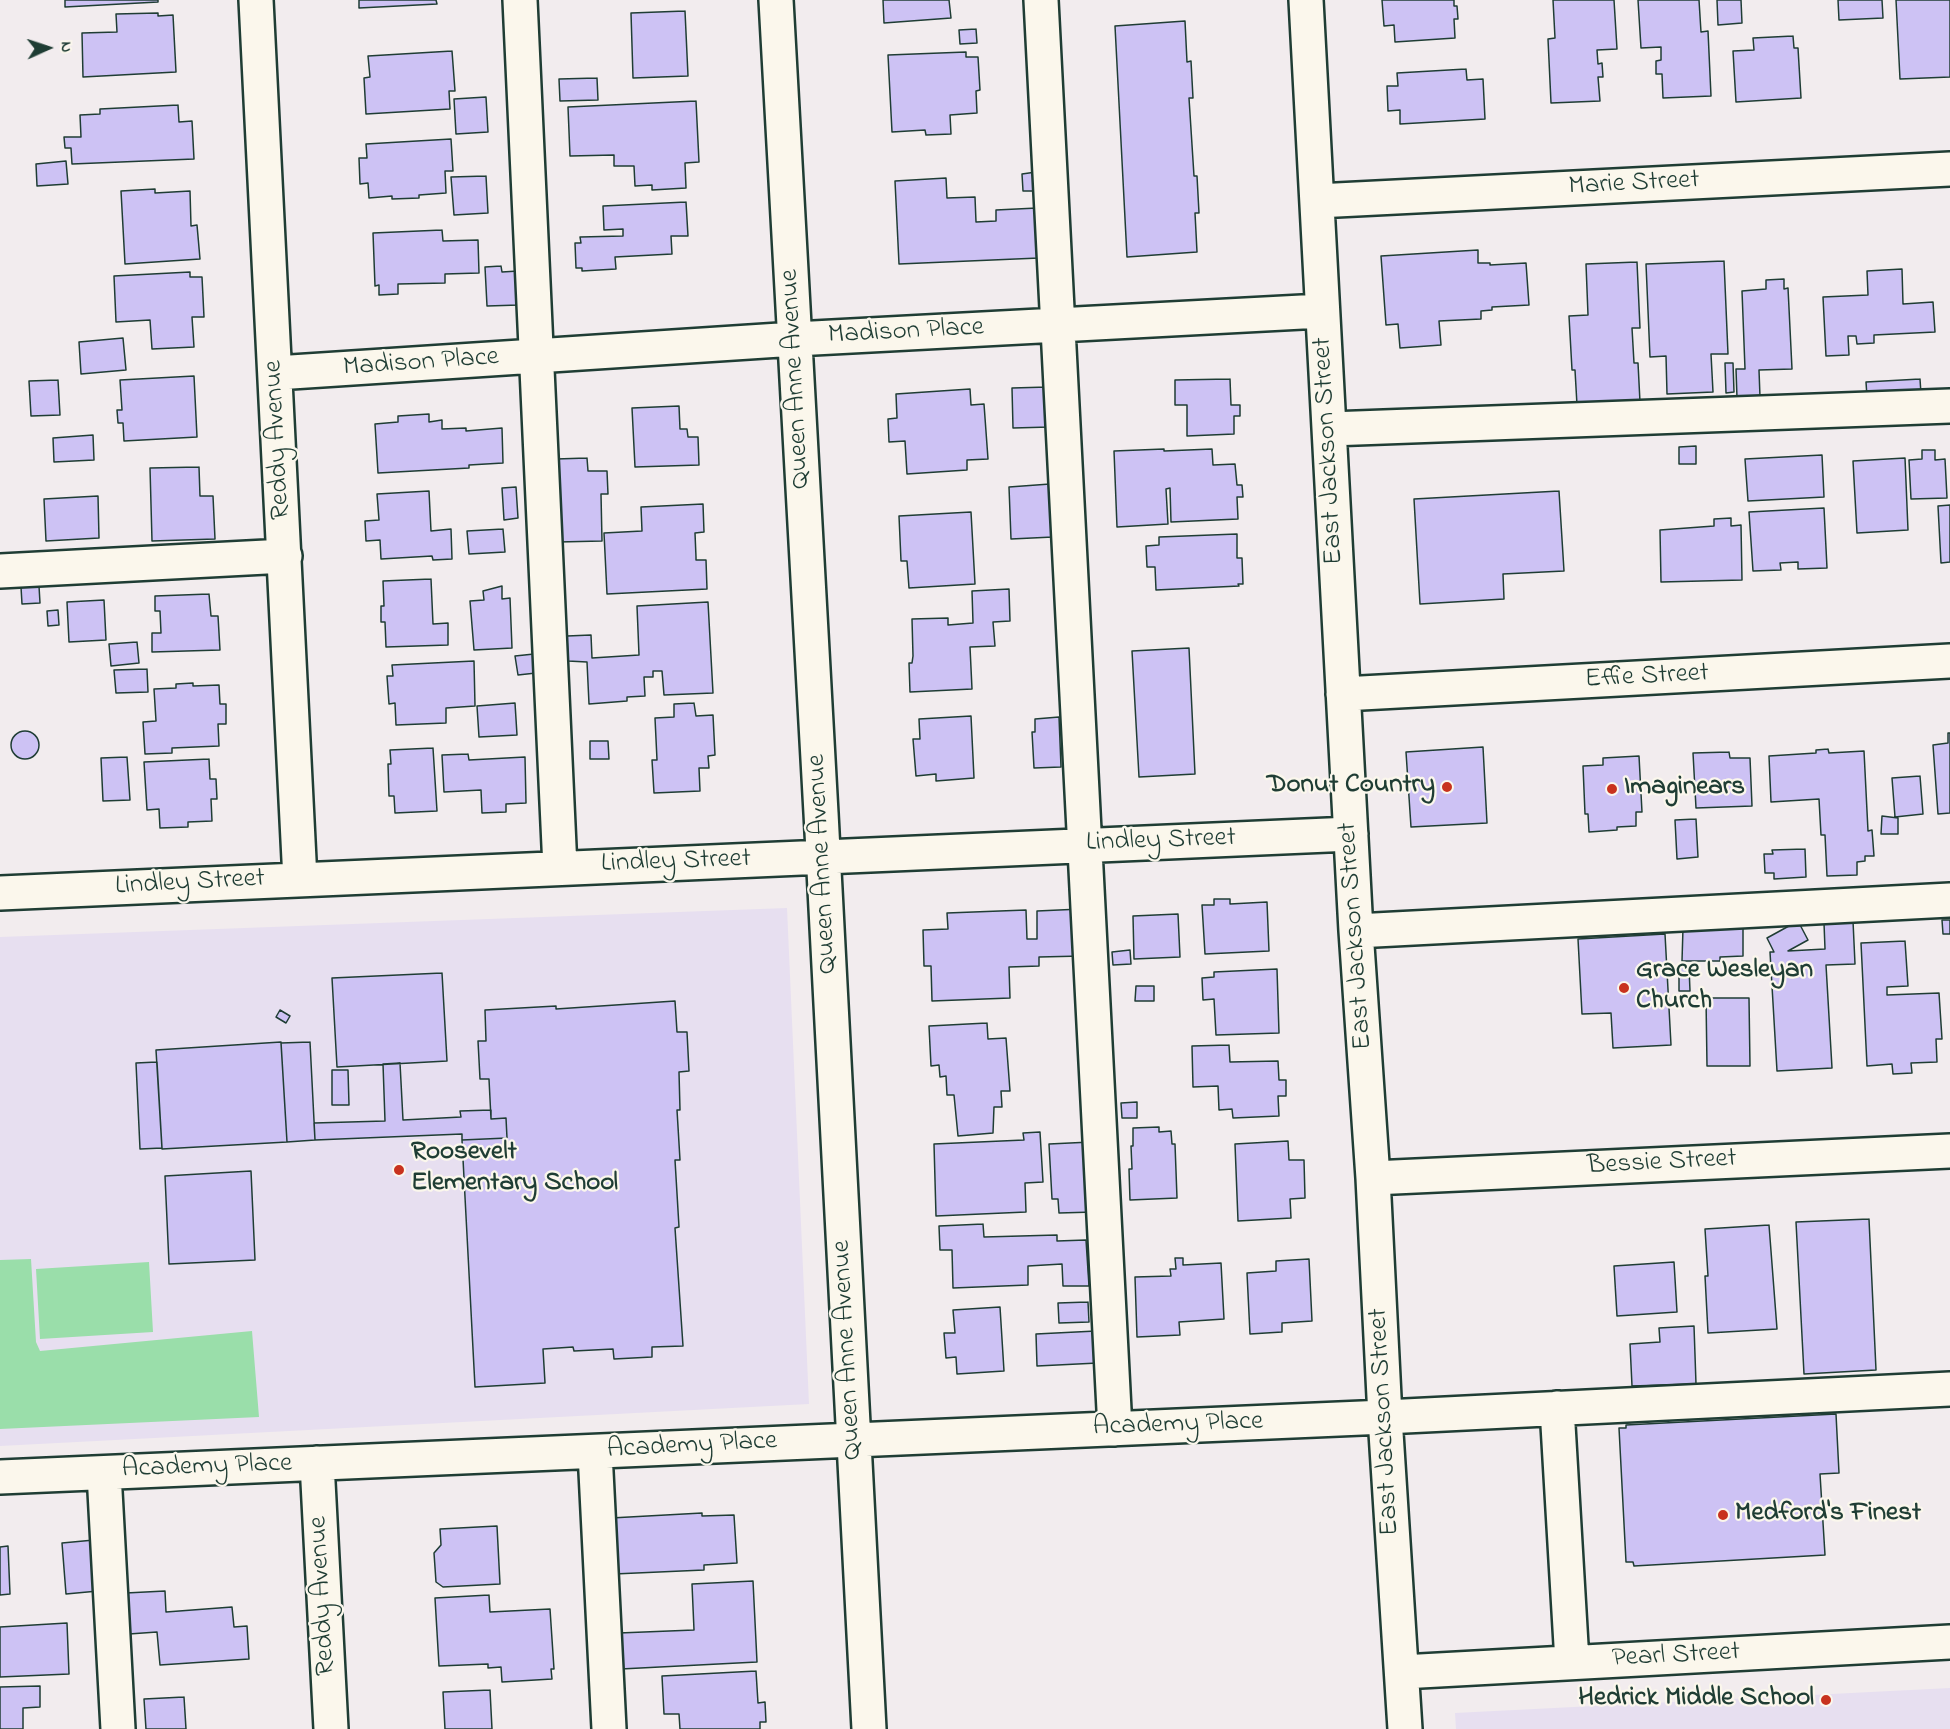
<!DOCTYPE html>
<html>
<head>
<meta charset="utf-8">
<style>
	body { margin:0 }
	#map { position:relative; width:1950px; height:1729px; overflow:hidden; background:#f2ecee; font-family:"Indie Flower",sans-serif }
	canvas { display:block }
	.north { position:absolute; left:18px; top:18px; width:60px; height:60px; -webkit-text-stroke:4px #fbf7ec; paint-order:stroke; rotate:87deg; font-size:16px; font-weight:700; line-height:24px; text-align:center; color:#1f3d34 }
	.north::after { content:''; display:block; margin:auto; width:21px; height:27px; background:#1f3d34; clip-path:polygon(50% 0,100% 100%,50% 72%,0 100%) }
</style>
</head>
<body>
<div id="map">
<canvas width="1950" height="1729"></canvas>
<div class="north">N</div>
</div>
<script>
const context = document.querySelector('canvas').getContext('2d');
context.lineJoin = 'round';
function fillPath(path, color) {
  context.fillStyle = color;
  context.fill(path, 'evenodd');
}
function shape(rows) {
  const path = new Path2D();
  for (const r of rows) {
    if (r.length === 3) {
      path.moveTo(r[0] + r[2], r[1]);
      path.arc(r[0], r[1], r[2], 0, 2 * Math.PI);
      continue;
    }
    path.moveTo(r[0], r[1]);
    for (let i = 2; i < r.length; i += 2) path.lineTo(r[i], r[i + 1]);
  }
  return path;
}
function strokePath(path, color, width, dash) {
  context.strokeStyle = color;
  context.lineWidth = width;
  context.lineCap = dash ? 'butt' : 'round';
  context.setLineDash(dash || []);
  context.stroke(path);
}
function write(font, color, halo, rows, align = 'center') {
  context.font = font + ' "Indie Flower",sans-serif';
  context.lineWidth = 4.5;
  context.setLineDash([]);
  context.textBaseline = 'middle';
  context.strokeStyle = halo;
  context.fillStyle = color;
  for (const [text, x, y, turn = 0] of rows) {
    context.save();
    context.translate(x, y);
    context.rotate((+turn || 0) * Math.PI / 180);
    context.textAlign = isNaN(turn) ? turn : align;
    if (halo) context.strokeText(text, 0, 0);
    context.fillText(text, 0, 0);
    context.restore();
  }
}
fillPath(shape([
	[787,908,809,1404,0,1446,0,937],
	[1950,1688,1950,1729,1456,1729,1455,1713]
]), '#e7dff0');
fillPath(shape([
	[31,1259,36,1342,40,1351,252,1331,259,1417,0,1429,0,1260],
	[149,1262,153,1332,40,1339,36,1269]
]), '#9adeaa');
const building = shape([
	[65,0,158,0,158,2,65,7,65,0],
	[359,0,436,0,437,4,359,8,359,0],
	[883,0,949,0,951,18,884,23,883,0],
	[1382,0,1454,0,1454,6,1457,6,1458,19,1454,19,1455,38,1395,42,1394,25,1384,26,1382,0],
	[1553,0,1614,0,1617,49,1597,50,1598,64,1602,63,1603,77,1598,77,1600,101,1551,103,1548,39,1555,38,1553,0],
	[1638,0,1699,0,1701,32,1708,31,1711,96,1663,98,1662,74,1656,74,1656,61,1661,60,1661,47,1641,48,1638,0],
	[1717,0,1741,0,1742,23,1718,25,1717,0],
	[1838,0,1882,0,1883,18,1839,20,1838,0],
	[1896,0,1950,0,1950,77,1900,79,1896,0],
	[685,11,688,76,633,78,631,13,685,11],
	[158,13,158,16,173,15,176,72,83,77,82,33,117,32,116,14,158,13],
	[1185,21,1187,62,1191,61,1193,98,1189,98,1194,176,1197,176,1199,213,1195,213,1197,252,1127,257,1115,26,1185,21],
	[976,29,977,43,960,44,959,30,976,29],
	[1793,36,1794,48,1798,48,1801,98,1736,102,1733,51,1754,50,1753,38,1793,36],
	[452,51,455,91,449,91,450,109,366,114,364,78,370,77,368,56,452,51],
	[966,52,966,57,978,57,980,90,976,91,977,113,950,115,951,134,926,135,925,130,892,132,888,55,966,52],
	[1466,69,1467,80,1483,79,1485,119,1400,124,1400,110,1388,111,1387,86,1398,86,1397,73,1466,69],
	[597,78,598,100,560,101,559,79,597,78],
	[486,97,488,132,456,134,454,99,486,97],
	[696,101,699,162,685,163,686,188,652,190,652,185,635,186,634,166,614,166,614,155,570,156,568,107,696,101],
	[178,105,179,122,192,121,194,159,72,164,71,148,65,148,64,137,81,137,80,115,100,114,100,109,178,105],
	[451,139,453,171,445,171,446,193,419,195,419,198,392,199,392,196,369,198,368,183,360,184,359,158,367,158,366,144,451,139],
	[66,161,68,184,37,186,36,164,66,161],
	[1036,172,1037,191,1023,191,1022,174,1036,172],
	[486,176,488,213,454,215,451,177,486,176],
	[946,178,947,198,975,197,976,222,996,221,996,210,1037,208,1039,258,899,264,895,181,946,178],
	[155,189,155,193,190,191,191,226,197,225,200,259,125,264,121,191,155,189],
	[686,202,688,236,671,236,672,254,615,257,616,269,582,271,582,268,576,268,575,243,581,243,580,237,623,236,623,229,604,230,603,206,686,202],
	[442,230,443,241,478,240,479,273,445,274,445,283,398,284,398,294,379,295,379,285,375,286,373,233,442,230],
	[1478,250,1478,263,1490,263,1490,265,1526,263,1529,305,1492,307,1492,310,1481,311,1481,319,1439,321,1441,345,1400,348,1398,324,1386,325,1381,256,1478,250],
	[1724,261,1728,354,1711,354,1713,392,1667,394,1666,356,1650,357,1646,264,1724,261],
	[1637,262,1640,328,1632,328,1634,363,1638,363,1640,402,1577,405,1575,370,1572,370,1569,316,1588,315,1586,264,1637,262],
	[501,266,502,272,518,271,519,305,487,306,485,267,501,266],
	[1902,269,1903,304,1933,302,1935,332,1874,335,1874,343,1857,344,1856,336,1848,336,1849,355,1826,356,1823,297,1868,295,1867,271,1902,269],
	[190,272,190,277,202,277,204,317,192,317,194,347,152,349,150,320,116,322,114,276,190,272],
	[1784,279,1784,289,1788,288,1792,369,1759,370,1760,397,1737,398,1736,369,1745,369,1742,291,1766,289,1766,280,1784,279],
	[123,338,126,370,81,374,79,342,123,338],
	[1725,363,1733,363,1734,392,1726,393,1725,363],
	[194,376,197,437,124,441,123,423,118,423,117,410,122,410,120,380,194,376],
	[1230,379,1231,405,1240,405,1240,416,1234,416,1234,434,1187,436,1187,405,1175,405,1175,380,1230,379],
	[1920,379,1921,394,1867,397,1866,382,1920,379],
	[58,380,60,415,31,416,29,381,58,380],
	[1048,387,1050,427,1013,428,1012,388,1048,387],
	[970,389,971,405,984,404,988,459,967,460,967,470,907,474,905,441,889,442,888,419,897,418,896,394,970,389],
	[679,406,680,429,687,429,688,437,698,437,699,465,635,467,632,408,679,406],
	[429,414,429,422,442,420,442,429,466,428,466,431,502,428,503,463,469,465,469,468,378,473,375,424,398,422,398,416,429,414],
	[93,435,94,460,54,462,53,438,93,435],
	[1696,446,1696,464,1679,464,1679,447,1696,446],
	[1164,449,1164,451,1212,449,1213,465,1235,464,1237,485,1242,485,1243,497,1237,497,1238,519,1171,522,1170,488,1166,489,1168,524,1117,527,1114,451,1164,449],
	[1922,450,1935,450,1935,460,1945,459,1947,498,1911,499,1909,460,1922,459,1922,450],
	[1822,455,1824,497,1748,501,1745,459,1822,455],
	[587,458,588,471,607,471,608,494,601,494,602,541,558,542,556,459,587,458],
	[1905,458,1908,530,1857,533,1853,461,1905,458],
	[199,467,200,496,213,496,215,539,152,541,150,468,199,467],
	[1050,484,1053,537,1011,539,1009,487,1050,484],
	[516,487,518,518,504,520,502,488,516,487],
	[429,491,431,531,451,529,452,559,433,560,432,556,381,559,380,540,366,541,365,521,379,520,377,494,429,491],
	[1559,491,1564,571,1503,574,1504,599,1420,604,1414,499,1559,491],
	[98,496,99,538,46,541,44,499,98,496],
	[703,504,704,532,695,533,696,557,696,560,706,560,707,589,607,594,604,533,642,531,641,507,703,504],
	[1950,505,1950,562,1941,563,1938,506,1950,505],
	[1824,508,1827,568,1798,569,1798,562,1780,563,1781,570,1753,571,1749,512,1824,508],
	[971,512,975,584,909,588,907,561,901,561,899,516,971,512],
	[1731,518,1731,526,1741,525,1742,580,1661,582,1660,530,1714,526,1714,519,1731,518],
	[503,529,505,552,469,554,467,531,503,529],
	[1237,534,1237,558,1242,558,1243,584,1238,584,1239,586,1156,590,1155,567,1147,567,1146,546,1159,545,1159,537,1237,534],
	[431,579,433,624,448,623,448,645,386,647,385,622,381,622,381,606,384,606,383,581,431,579],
	[39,586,40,603,22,604,21,587,39,586],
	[502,586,502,599,510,598,512,648,474,650,470,601,484,600,483,591,502,586],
	[1009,589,1010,621,993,622,995,646,970,647,972,689,910,692,909,663,912,663,913,656,912,619,948,618,948,625,973,623,972,591,1009,589],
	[209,594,211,616,218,616,220,650,152,652,152,633,161,633,160,611,155,611,155,596,209,594],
	[104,600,106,640,69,642,67,602,104,600],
	[708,602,713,693,664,695,662,671,653,671,653,677,644,677,645,696,627,697,627,701,589,704,587,662,568,661,567,636,591,635,592,658,639,655,637,606,708,602],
	[58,610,59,625,48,626,47,611,58,610],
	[137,642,139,663,111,666,109,644,137,642],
	[1189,648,1195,774,1139,777,1132,651,1189,648],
	[534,654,536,673,518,675,515,656,534,654],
	[474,661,475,706,446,708,446,723,396,725,395,703,389,704,387,676,393,676,392,665,474,661],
	[147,669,148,692,116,693,114,670,147,669],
	[193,683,193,686,219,685,220,704,226,704,226,724,218,724,219,746,172,748,172,753,145,754,143,722,156,721,154,689,176,688,176,684,193,683],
	[515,703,517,735,479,737,477,706,515,703],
	[694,703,696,716,713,715,715,755,708,756,709,768,699,768,700,791,654,793,652,760,657,760,655,718,674,717,674,704,694,703],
	[971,716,974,778,936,781,936,774,916,776,913,739,920,739,919,719,971,716],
	[1059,717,1061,767,1034,768,1032,732,1035,732,1035,719,1059,717],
	[25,745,14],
	[1948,733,1950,733,1950,813,1938,814,1933,745,1948,743,1948,733],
	[590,741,608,741,609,759,590,759,590,741],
	[1483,747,1487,823,1411,827,1406,752,1483,747],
	[433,748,437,811,395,813,394,796,389,796,388,764,391,764,390,750,433,748],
	[1828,749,1829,753,1864,751,1868,831,1872,830,1874,856,1865,856,1865,861,1857,862,1857,875,1827,876,1825,835,1821,835,1819,799,1771,802,1769,756,1816,753,1816,750,1828,749],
	[1729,752,1730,758,1750,758,1752,806,1696,808,1693,753,1729,752],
	[468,754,469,760,525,757,526,803,506,804,506,812,482,813,481,790,444,792,442,755,468,754],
	[1639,756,1642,812,1636,812,1636,826,1617,827,1617,830,1589,832,1588,814,1585,814,1583,766,1603,765,1603,758,1639,756],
	[127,757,130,800,103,801,101,758,127,757],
	[209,759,210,779,216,779,217,799,211,799,212,821,188,822,188,827,160,828,159,809,147,810,144,762,209,759],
	[1920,776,1923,814,1895,817,1892,778,1920,776],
	[1882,816,1898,818,1898,834,1881,834,1882,816],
	[1696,819,1698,857,1677,859,1675,820,1696,819],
	[1805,849,1806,877,1774,879,1774,873,1765,873,1764,854,1773,854,1772,850,1805,849],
	[1214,899,1230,899,1230,904,1267,902,1269,951,1205,954,1202,905,1214,905,1214,899],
	[1081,909,1082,956,1039,957,1039,966,1009,967,1010,998,932,1001,931,966,924,966,923,930,948,929,947,913,1026,910,1027,939,1037,939,1037,911,1081,909],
	[1178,914,1180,957,1134,959,1133,916,1178,914],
	[1942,920,1950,920,1950,934,1943,934,1942,920],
	[1798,921,1808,940,1788,951,1825,949,1824,923,1853,921,1855,964,1826,965,1832,1068,1777,1071,1770,952,1774,952,1767,938,1798,921],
	[1683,928,1743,928,1743,956,1720,957,1720,961,1682,961,1683,928],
	[1665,934,1671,1045,1613,1048,1611,1013,1582,1014,1578,939,1665,934],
	[1905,941,1908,986,1887,987,1887,995,1939,993,1942,1039,1936,1039,1937,1062,1911,1063,1912,1073,1893,1074,1892,1064,1867,1066,1861,943,1905,941],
	[1130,950,1131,964,1113,965,1112,952,1130,950],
	[1679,967,1689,967,1690,991,1679,991,1679,967],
	[1277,969,1279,1033,1216,1035,1214,999,1203,1000,1202,978,1214,977,1214,972,1277,969],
	[442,973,447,1061,337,1067,332,978,442,973],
	[1136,986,1154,986,1154,1001,1135,1001,1136,986],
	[1706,998,1749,998,1750,1066,1707,1066,1706,998],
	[675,1001,677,1032,687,1032,689,1071,679,1072,680,1110,677,1110,680,1160,675,1160,679,1227,675,1228,683,1346,652,1347,652,1357,614,1359,613,1349,574,1351,573,1347,543,1349,545,1383,475,1387,462,1140,507,1138,506,1118,491,1119,489,1079,480,1079,478,1041,486,1041,485,1010,556,1006,556,1009,675,1001],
	[280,1010,290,1016,286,1023,276,1017,280,1010],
	[987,1023,988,1039,1006,1038,1010,1091,1001,1091,1002,1107,994,1107,993,1133,958,1136,954,1095,947,1095,946,1076,940,1077,939,1065,931,1066,929,1026,987,1023],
	[281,1042,287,1142,162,1149,156,1050,281,1042],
	[310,1042,315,1140,287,1142,281,1043,310,1042],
	[1229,1045,1230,1062,1278,1061,1279,1080,1286,1080,1286,1096,1278,1096,1279,1116,1233,1118,1232,1109,1219,1110,1218,1086,1193,1087,1192,1046,1229,1045],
	[157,1062,162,1148,140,1149,136,1063,157,1062],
	[400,1063,403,1120,461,1117,460,1111,491,1110,491,1119,506,1118,507,1138,462,1140,462,1134,315,1140,314,1123,385,1121,383,1064,400,1063],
	[332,1070,348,1070,349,1105,332,1105,332,1070],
	[1137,1102,1137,1118,1122,1118,1121,1103,1137,1102],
	[1159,1127,1159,1132,1171,1131,1172,1144,1175,1144,1177,1198,1130,1200,1129,1169,1132,1169,1131,1146,1133,1146,1133,1128,1159,1127],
	[1040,1132,1043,1182,1025,1183,1026,1212,936,1216,934,1144,1024,1140,1023,1133,1040,1132],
	[1288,1141,1289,1160,1304,1160,1305,1198,1290,1199,1291,1218,1238,1221,1235,1144,1288,1141],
	[1091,1142,1094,1212,1059,1213,1058,1199,1052,1199,1049,1144,1091,1142],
	[251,1171,255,1260,169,1264,165,1176,251,1171],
	[1869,1219,1876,1370,1804,1374,1796,1222,1869,1219],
	[983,1224,984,1237,1057,1235,1057,1241,1086,1240,1089,1286,1063,1286,1062,1264,1028,1266,1028,1285,953,1288,952,1250,940,1250,939,1226,983,1224],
	[1769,1225,1777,1329,1708,1333,1705,1276,1708,1276,1705,1229,1769,1225],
	[1175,1258,1183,1258,1183,1265,1221,1263,1224,1319,1179,1322,1180,1335,1137,1337,1135,1277,1171,1276,1170,1269,1176,1269,1175,1258],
	[1309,1259,1312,1321,1282,1323,1282,1332,1250,1334,1247,1273,1276,1271,1276,1261,1309,1259],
	[1674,1262,1677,1312,1617,1316,1614,1266,1674,1262],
	[1088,1302,1089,1322,1059,1323,1058,1303,1088,1302],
	[1000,1307,1004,1371,957,1374,956,1357,946,1358,944,1333,955,1333,953,1310,1000,1307],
	[1694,1326,1696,1384,1632,1386,1630,1344,1660,1342,1659,1328,1694,1326],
	[1096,1331,1098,1363,1037,1366,1036,1334,1096,1331],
	[1836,1414,1839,1473,1820,1474,1825,1555,1634,1566,1633,1562,1626,1562,1619,1428,1626,1428,1626,1425,1836,1414],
	[702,1513,702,1516,734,1515,737,1563,704,1565,704,1570,614,1574,611,1518,702,1513],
	[497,1526,500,1584,443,1587,436,1582,434,1553,441,1545,440,1529,497,1526],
	[94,1540,98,1591,66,1594,62,1543,94,1540],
	[8,1546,10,1594,0,1595,0,1547,8,1546],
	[753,1581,757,1662,621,1669,619,1633,694,1630,692,1584,753,1581],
	[165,1591,166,1612,232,1607,234,1627,247,1626,249,1659,160,1665,157,1632,129,1634,126,1593,165,1591],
	[489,1595,490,1612,550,1609,554,1669,551,1669,552,1679,502,1682,501,1667,488,1668,488,1664,439,1666,435,1598,489,1595],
	[67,1623,69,1674,0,1677,0,1627,67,1623],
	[756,1671,758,1703,765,1702,766,1722,760,1722,760,1729,680,1729,679,1714,664,1714,662,1676,756,1671],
	[40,1686,40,1707,23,1708,23,1729,0,1729,0,1687,40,1686],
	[490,1690,492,1729,445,1729,443,1692,490,1690],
	[184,1697,186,1729,146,1729,144,1699,184,1697]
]);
fillPath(building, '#cdc2f4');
strokePath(building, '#1f3d34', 1.5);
const minor = shape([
	[256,0,300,880],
	[520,0,560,868],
	[776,0,821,813,869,1729],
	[1041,0,1115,1429],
	[1306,0,1356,931,1373,1178,1385,1417,1405,1729],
	[1317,201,1950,169],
	[276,373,795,339,1321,311],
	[1330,429,1950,406],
	[0,571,285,556],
	[1343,694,1950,661],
	[0,893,1351,834],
	[1356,931,1950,900],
	[1373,1178,1950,1151],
	[1557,1408,1572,1662],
	[595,1452,609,1729],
	[317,1463,331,1729],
	[104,1473,118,1729],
	[0,1477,1385,1417,1950,1389],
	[1402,1672,1950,1642]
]);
strokePath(minor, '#1f3d34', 38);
strokePath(minor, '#fbf7ec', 33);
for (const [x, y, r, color] of [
	[1447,787,6,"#c8321e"],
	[1612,789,6,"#c8321e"],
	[1624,988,6,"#c8321e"],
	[399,1170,6,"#c8321e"],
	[1723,1515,6,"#c8321e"],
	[1826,1700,6,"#c8321e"]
]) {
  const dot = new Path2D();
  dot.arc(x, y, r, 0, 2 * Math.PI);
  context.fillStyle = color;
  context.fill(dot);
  strokePath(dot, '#fbf7ec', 2);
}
write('27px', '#1f3d34', '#fbf7ec', [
	["Marie Street",1634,185,-3],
	["Madison Place",906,333,-3],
	["Madison Place",421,364,-4],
	["Queen Anne Avenue",797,379,-93],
	["Reddy Avenue",279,440,-93],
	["East Jackson Street",1330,451,-93],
	["Effie Street",1647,678,-3],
	["Lindley Street",1161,842,-2],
	["Lindley Street",676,863,-2],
	["Queen Anne Avenue",824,864,-93],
	["Lindley Street",190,884,-3],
	["East Jackson Street",1357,936,-94],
	["Bessie Street",1662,1164,-3],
	["Queen Anne Avenue",849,1350,-93],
	["East Jackson Street",1386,1422,-93],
	["Academy Place",1178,1426,-2],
	["Academy Place",692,1447,-3],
	["Academy Place",207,1468,-2],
	["Reddy Avenue",324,1596,-93],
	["Pearl Street",1676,1657,-3]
]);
write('bold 27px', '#1f3d34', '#fbf7ec', [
	["Donut Country",1435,787,"right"],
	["Imaginears",1624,789],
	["Grace Wesleyan",1636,972],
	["Church",1636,1003],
	["Roosevelt",411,1154],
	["Elementary School",411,1185],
	["Medford's Finest",1735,1515],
	["Hedrick Middle School",1814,1700,"right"]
], 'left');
</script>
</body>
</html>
